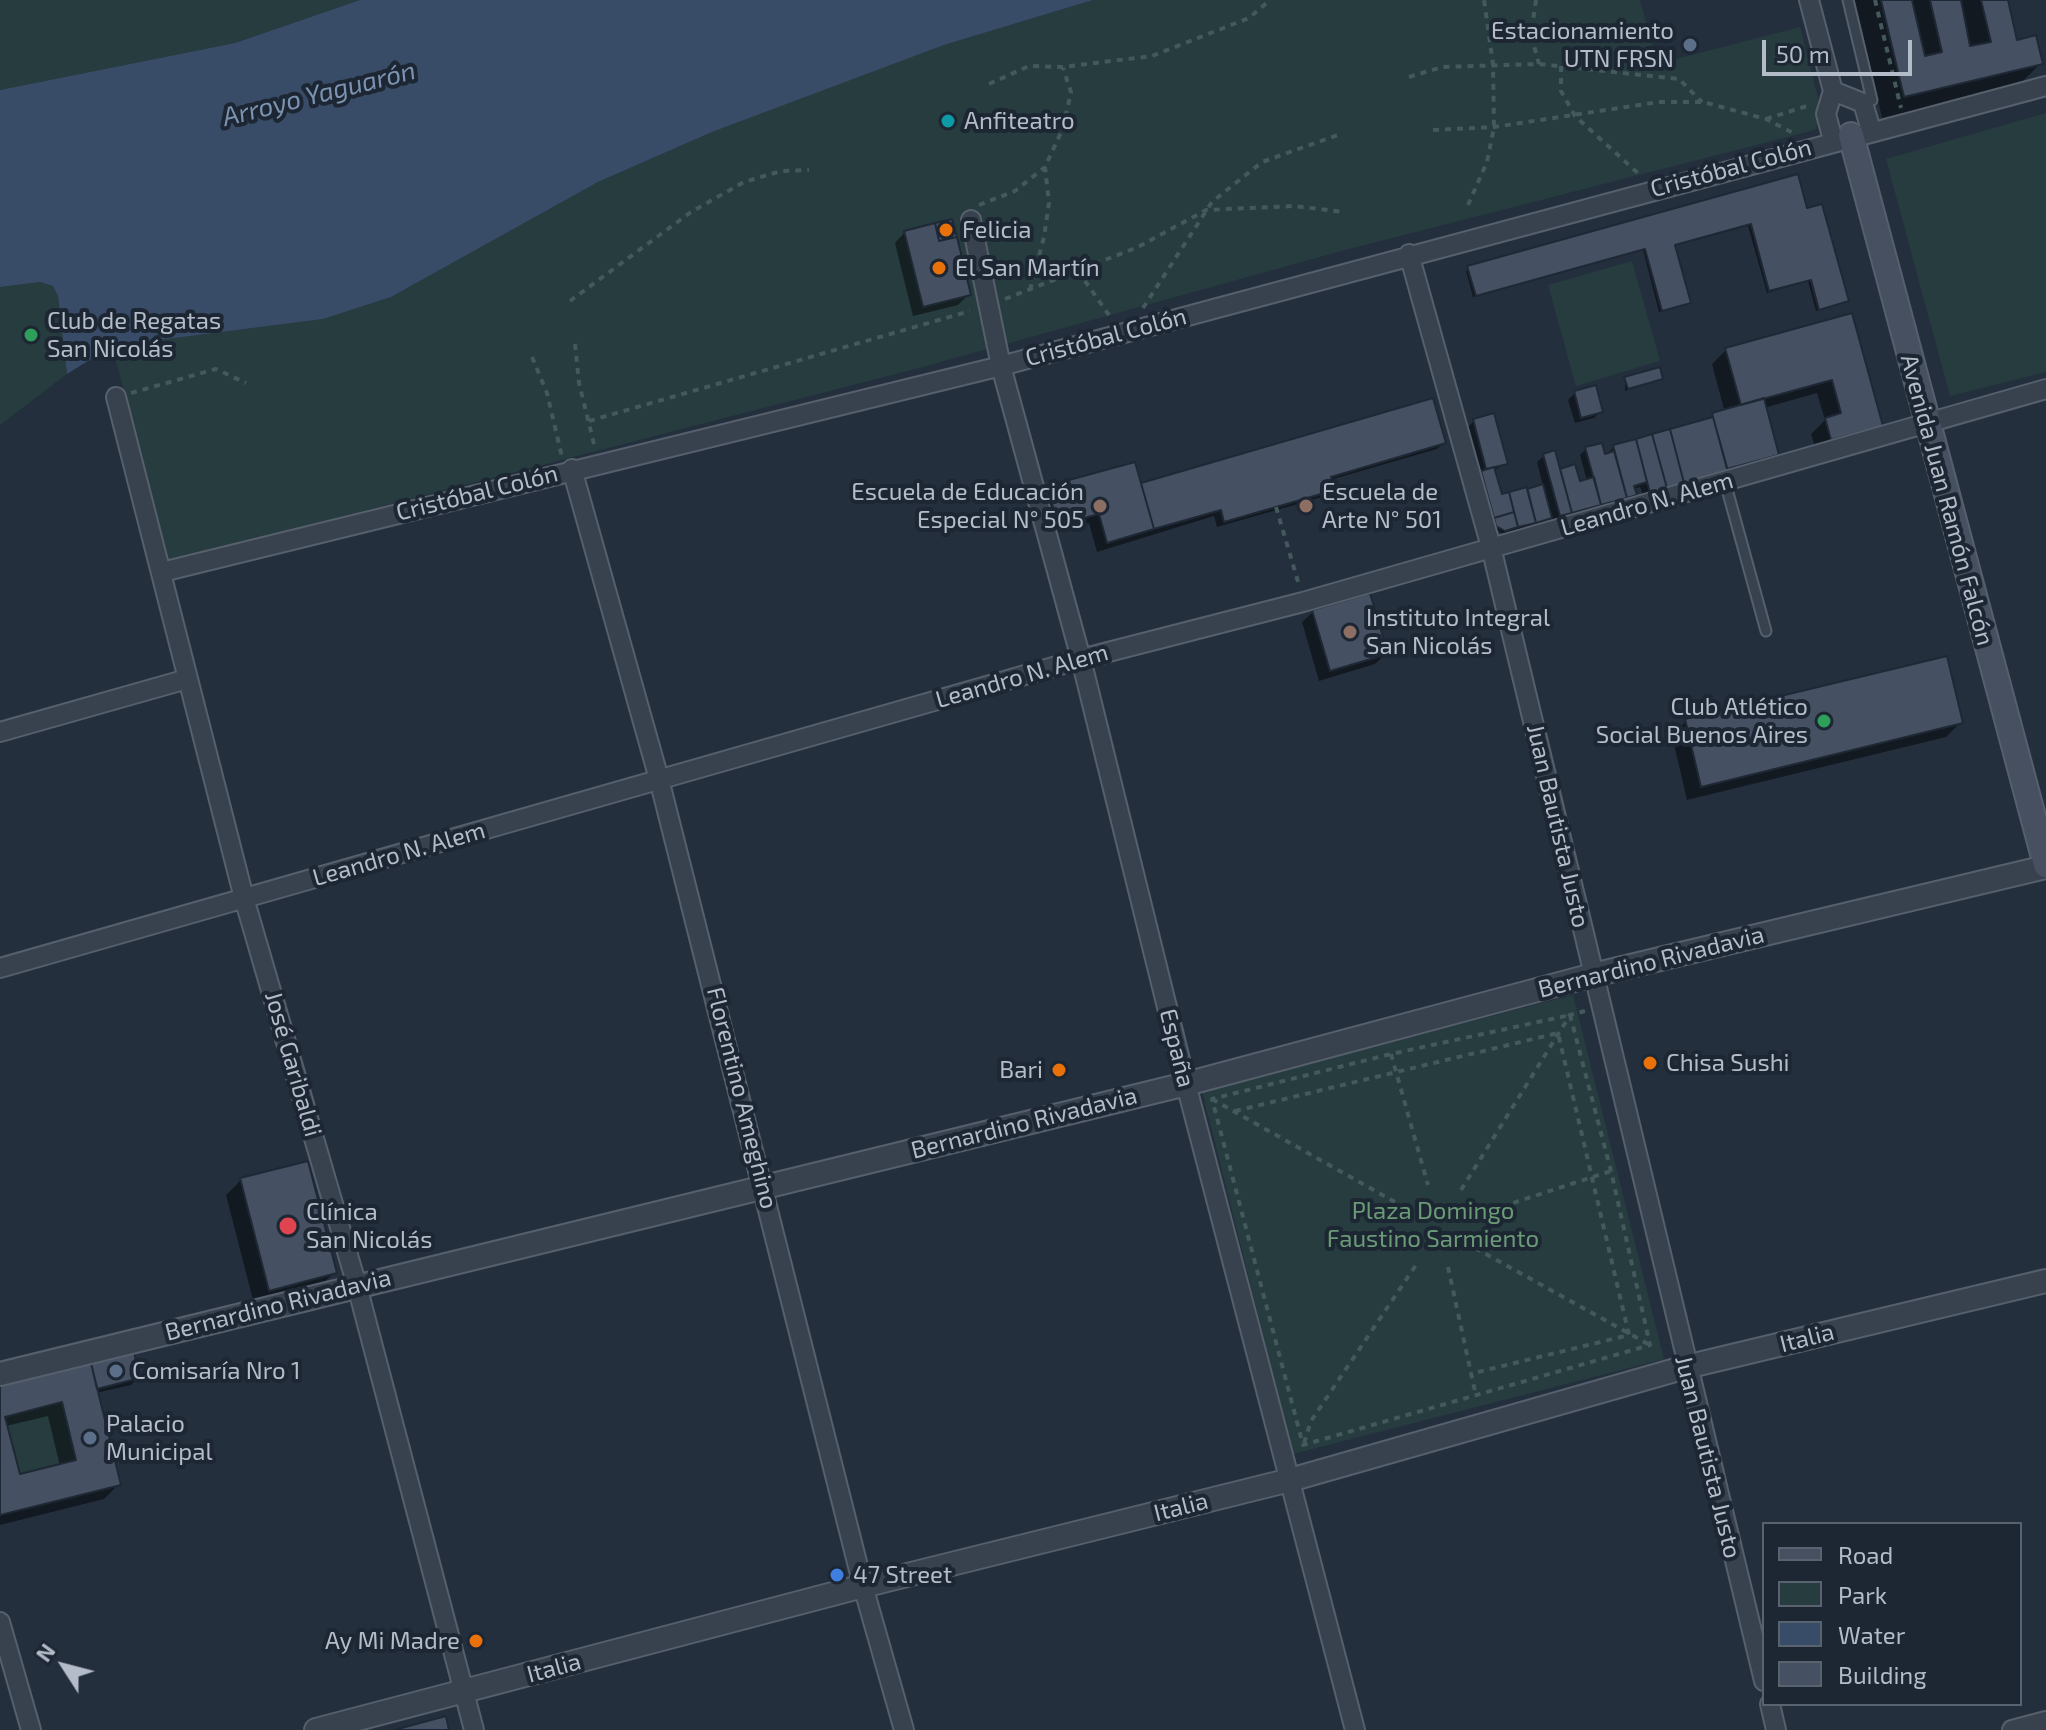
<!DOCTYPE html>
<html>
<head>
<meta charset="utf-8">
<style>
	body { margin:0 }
	#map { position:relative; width:2046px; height:1730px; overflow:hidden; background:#242f3e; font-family:"Exo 2",sans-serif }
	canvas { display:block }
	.legend { position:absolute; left:1762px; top:1522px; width:260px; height:184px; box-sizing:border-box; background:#1d2633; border:2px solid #59626f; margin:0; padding:10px 14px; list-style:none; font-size:24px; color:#b4bcc9 }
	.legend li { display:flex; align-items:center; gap:16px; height:40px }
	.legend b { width:40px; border:2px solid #59626f }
	.north { position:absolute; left:24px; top:1626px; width:80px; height:80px; -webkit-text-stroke:6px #1d2633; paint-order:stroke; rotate:306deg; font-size:22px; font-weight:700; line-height:32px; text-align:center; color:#b4bcc9 }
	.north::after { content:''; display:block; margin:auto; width:28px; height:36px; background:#b4bcc9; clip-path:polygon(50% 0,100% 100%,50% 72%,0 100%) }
	.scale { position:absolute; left:1762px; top:40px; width:150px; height:36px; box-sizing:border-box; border:4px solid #b4bcc9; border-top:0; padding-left:10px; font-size:24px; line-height:28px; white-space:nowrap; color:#b4bcc9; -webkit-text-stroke:6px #1d2633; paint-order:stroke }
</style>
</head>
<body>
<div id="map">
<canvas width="2046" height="1730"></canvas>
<ul class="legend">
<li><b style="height:10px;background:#465061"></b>Road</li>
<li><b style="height:22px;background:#263c3f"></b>Park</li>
<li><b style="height:22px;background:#394c67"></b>Water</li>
<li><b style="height:22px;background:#455162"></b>Building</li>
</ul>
<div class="north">N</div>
<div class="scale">50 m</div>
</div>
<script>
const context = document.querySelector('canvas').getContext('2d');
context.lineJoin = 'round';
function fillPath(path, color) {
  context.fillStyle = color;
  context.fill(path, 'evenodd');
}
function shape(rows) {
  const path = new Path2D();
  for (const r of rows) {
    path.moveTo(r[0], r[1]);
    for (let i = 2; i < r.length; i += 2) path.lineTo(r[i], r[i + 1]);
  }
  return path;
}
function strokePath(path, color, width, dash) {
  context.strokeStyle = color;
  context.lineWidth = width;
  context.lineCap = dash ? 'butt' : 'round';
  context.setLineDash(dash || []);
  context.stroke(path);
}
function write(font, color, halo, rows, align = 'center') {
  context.font = font + ' "Exo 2",sans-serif';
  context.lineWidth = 8;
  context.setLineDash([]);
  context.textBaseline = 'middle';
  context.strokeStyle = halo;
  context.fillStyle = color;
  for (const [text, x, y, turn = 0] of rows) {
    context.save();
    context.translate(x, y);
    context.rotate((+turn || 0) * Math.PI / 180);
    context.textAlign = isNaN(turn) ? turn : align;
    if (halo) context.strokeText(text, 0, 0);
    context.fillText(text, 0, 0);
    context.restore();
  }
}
fillPath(shape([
	[0,0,360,0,235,43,0,90],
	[1093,0,1640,0,1657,64,1800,27,1822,114,1815,130,1345,250,919,368,169,561,112,346,323,319,391,297,598,182,712,132,944,45],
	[2046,113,2046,372,1950,396,1886,159],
	[1632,261,1660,361,1576,386,1548,285],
	[40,282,53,286,58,296,67,374,0,425,0,287],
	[1573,995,1664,1359,1293,1454,1202,1091],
	[62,1402,76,1460,20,1474,5,1417]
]), '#263c3f');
fillPath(shape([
	[360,0,1093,0,944,45,712,132,598,182,391,297,323,319,112,346,67,374,58,296,53,286,40,282,0,287,0,90,235,43]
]), '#394c67');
fillPath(shape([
	[1855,0,2006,0,2016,42,2041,63,2019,85,1882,118],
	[1806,210,1847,300,1816,311,1808,281,1767,293,1748,226,1674,246,1689,302,1659,312,1643,250,1473,297,1466,271],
	[905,232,969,294,958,305,913,316,895,243],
	[1851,315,1881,425,1866,440,1817,454,1811,434,1825,420,1817,393,1764,408,1777,454,1766,465,1644,498,1640,487,1633,489,1634,494,1628,501,1553,522,1551,516,1543,524,1512,533,1501,533,1494,528,1467,428,1474,421,1506,463,1493,471,1500,497,1543,486,1537,462,1544,456,1579,483,1587,481,1580,455,1586,449,1604,457,1614,447,1725,413,1712,364,1726,350],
	[1625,379,1661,379,1625,391],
	[1575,393,1601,411,1594,418,1575,423,1568,400],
	[1432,401,1444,442,1437,449,1330,480,1333,489,1326,496,1217,527,1214,516,1097,552,1089,523,1047,535,1037,499,1048,488,1140,486],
	[1313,612,1386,654,1375,664,1319,681,1302,622],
	[1686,721,1961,722,1946,737,1687,800,1672,736],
	[241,1180,335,1272,320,1286,254,1304,226,1195],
	[138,1378,131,1385,96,1393,119,1484,104,1499,0,1525,0,1388],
	[48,1416,60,1466,18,1477,6,1426]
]), '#0007');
const building = shape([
	[1881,0,1912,0,1925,56,1942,52,1930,0,1961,0,1970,46,1991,42,1981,0,2008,0,2017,40,2036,35,2043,64,1904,97,1881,0],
	[1798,174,1807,208,1822,204,1849,301,1819,310,1811,280,1769,291,1751,224,1675,245,1691,303,1662,311,1645,249,1476,296,1467,266,1798,174],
	[952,219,957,237,939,241,935,223,952,219],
	[935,223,939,241,957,237,971,295,923,307,904,231,935,223],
	[1852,313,1883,426,1831,440,1825,418,1841,413,1832,380,1741,405,1725,348,1852,313],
	[1660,367,1663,379,1628,389,1624,377,1660,367],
	[1596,385,1603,412,1581,418,1574,391,1596,385],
	[1433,398,1446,443,1331,477,1335,490,1224,522,1221,510,1154,529,1141,483,1433,398],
	[1764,398,1779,455,1727,469,1712,413,1764,398],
	[1494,413,1508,464,1486,469,1473,419,1494,413],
	[1713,417,1728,471,1684,483,1670,429,1713,417],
	[1670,429,1684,483,1667,488,1652,434,1670,429],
	[1652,434,1667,488,1650,493,1636,439,1652,434],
	[1636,439,1647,482,1634,486,1637,495,1627,498,1613,445,1636,439],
	[1602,443,1605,454,1614,451,1627,498,1601,505,1585,447,1602,443],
	[1555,450,1572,513,1560,516,1543,454,1555,450],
	[1135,462,1154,529,1107,543,1099,514,1058,525,1047,486,1135,462],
	[1575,464,1580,481,1594,477,1601,505,1572,513,1560,469,1575,464],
	[1494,467,1502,494,1509,492,1514,512,1494,518,1481,471,1494,467],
	[1543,484,1552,518,1536,523,1527,489,1543,484],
	[1527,487,1536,523,1518,527,1509,492,1527,487],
	[1514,512,1518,527,1505,531,1496,526,1494,518,1514,512],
	[1370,593,1388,654,1330,671,1312,610,1370,593],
	[1947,656,1963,723,1701,787,1685,719,1947,656],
	[308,1161,337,1273,269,1291,240,1178,308,1161],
	[134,1352,140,1378,97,1389,91,1363,134,1352],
	[91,1363,121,1485,0,1515,0,1386,91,1363],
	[62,1402,76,1460,20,1474,5,1417,62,1402],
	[446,1716,449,1730,394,1730,446,1716]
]);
fillPath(building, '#455162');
strokePath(building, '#1f2835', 2);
const service = shape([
	[1848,0,1872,100,1863,103],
	[1725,482,1766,631]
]);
const minor = shape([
	[1809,0,1833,91],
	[1833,91,1863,103,1871,130],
	[1833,91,1826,114,1833,140],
	[971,220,1001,366,1081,659,1186,1084,1355,1730],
	[1409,254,1491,547,1764,1681],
	[116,397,244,898,357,1286,474,1730],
	[572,469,659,779,863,1586,904,1730],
	[162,572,1001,366,2046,86],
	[0,732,187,679],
	[0,968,1081,659,1303,602,2046,389],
	[0,1622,31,1730],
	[1770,1704,1776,1730],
	[2012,1730,2046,1721]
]);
const tertiary = shape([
	[0,1374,1186,1084,1593,975,2046,867],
	[316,1730,863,1586,1290,1480,1686,1367,2046,1281]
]);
const secondary = shape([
	[1851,135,2046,865]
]);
strokePath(service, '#565f6c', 13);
strokePath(minor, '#565f6c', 22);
strokePath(tertiary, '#565f6c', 26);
strokePath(secondary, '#565f6c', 28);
strokePath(shape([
	[1536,0,1531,35,1539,64],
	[1875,0,1901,108],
	[1561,66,1561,91,1575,116,1640,175],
	[1409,77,1442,67,1539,64,1679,79,1702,102],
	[989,84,1029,66,1063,67,1152,56,1249,18,1270,0],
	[1766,119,1810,105],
	[1433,130,1494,127,1659,102,1703,102,1766,119,1795,134],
	[979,205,1015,191,1045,167],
	[1468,205,1487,162,1494,127,1493,64,1484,0],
	[1078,271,1111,318],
	[1030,290,1044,237,1049,203,1045,167,1063,128,1071,92,1063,68],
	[1005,299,1138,247,1206,210,1294,206,1344,212],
	[570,301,691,212,744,182,781,171,809,170],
	[1143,308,1212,202,1262,162,1341,134],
	[575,344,579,383,595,448],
	[532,357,547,393,562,457],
	[131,393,216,369,246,383],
	[589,421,970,311],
	[1276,507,1299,585],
	[1570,1015,1611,1171,1650,1345,1303,1445,1212,1099,1391,1054,1570,1015],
	[1391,1054,1428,1185],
	[1212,1099,1402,1206],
	[1235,1111,1558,1033,1629,1335,1470,1374],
	[1461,1190,1570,1015,1585,1011],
	[1479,1214,1611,1171],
	[1475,1248,1648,1344],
	[1448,1267,1476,1396],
	[1304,1443,1311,1421,1418,1262]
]), '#44595c', 4, [6, 6]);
strokePath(service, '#38414e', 9);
strokePath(minor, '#38414e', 18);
strokePath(tertiary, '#38414e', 22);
strokePath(secondary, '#465061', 24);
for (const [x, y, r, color] of [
	[1690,45,8,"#5c6f8a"],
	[948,121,8,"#0f9aa8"],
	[946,230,8,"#e8710a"],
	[939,268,8,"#e8710a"],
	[31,335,8,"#2e9e5b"],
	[1100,506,8,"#8d6e63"],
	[1306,506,8,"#8d6e63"],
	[1350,632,8,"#8d6e63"],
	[1824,721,8,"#2e9e5b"],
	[1650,1063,8,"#e8710a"],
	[1059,1070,8,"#e8710a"],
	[288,1226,10,"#e0444e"],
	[116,1371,8,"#5c6f8a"],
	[90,1438,8,"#5c6f8a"],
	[837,1575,8,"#3f7fe0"],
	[476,1641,8,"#e8710a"]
]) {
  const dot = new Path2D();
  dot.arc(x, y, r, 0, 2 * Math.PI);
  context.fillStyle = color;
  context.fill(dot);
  strokePath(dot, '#1d2633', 3);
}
write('24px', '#b4bcc9', '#1d2633', [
	["Estacionamiento",1674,31,"right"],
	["UTN FRSN",1674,59,"right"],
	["Anfiteatro",964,121],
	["Felicia",962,230],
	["El San Martín",955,268],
	["Club de Regatas",47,321],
	["San Nicolás",47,349],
	["Escuela de Educación",1084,492,"right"],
	["Especial N° 505",1084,520,"right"],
	["Escuela de",1322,492],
	["Arte N° 501",1322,520],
	["Instituto Integral",1366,618],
	["San Nicolás",1366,646],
	["Club Atlético",1808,707,"right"],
	["Social Buenos Aires",1808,735,"right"],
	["Chisa Sushi",1666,1063],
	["Bari",1043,1070,"right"],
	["Clínica",306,1212],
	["San Nicolás",306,1240],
	["Comisaría Nro 1",132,1371],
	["Palacio",106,1424],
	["Municipal",106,1452],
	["47 Street",853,1575],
	["Ay Mi Madre",460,1641,"right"]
], 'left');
write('24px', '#b4bcc9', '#1d2633', [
	["Cristóbal Colón",1731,168,-15],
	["Cristóbal Colón",1106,337,-15],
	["Cristóbal Colón",477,493,-14],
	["Avenida Juan Ramón Falcón",1947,500,75],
	["Leandro N. Alem",1647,504,-16],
	["Leandro N. Alem",1022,676,-16],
	["Juan Bautista Justo",1558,826,77],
	["Leandro N. Alem",399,854,-16],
	["Bernardino Rivadavia",1651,962,-14],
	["España",1177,1048,76],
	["José Garibaldi",293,1064,74],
	["Florentino Ameghino",742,1098,76],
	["Bernardino Rivadavia",1024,1123,-14],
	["Bernardino Rivadavia",278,1305,-14],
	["Italia",1807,1338,-14],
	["Juan Bautista Justo",1708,1457,76],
	["Italia",1181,1507,-14],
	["Italia",554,1668,-15]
]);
write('24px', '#6b9a76', '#1d2633', [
	["Plaza Domingo",1433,1211],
	["Faustino Sarmiento",1433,1239]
]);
write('italic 26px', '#7c92b1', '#1d2633', [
	["Arroyo Yaguarón",319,94,-14]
]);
</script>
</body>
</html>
